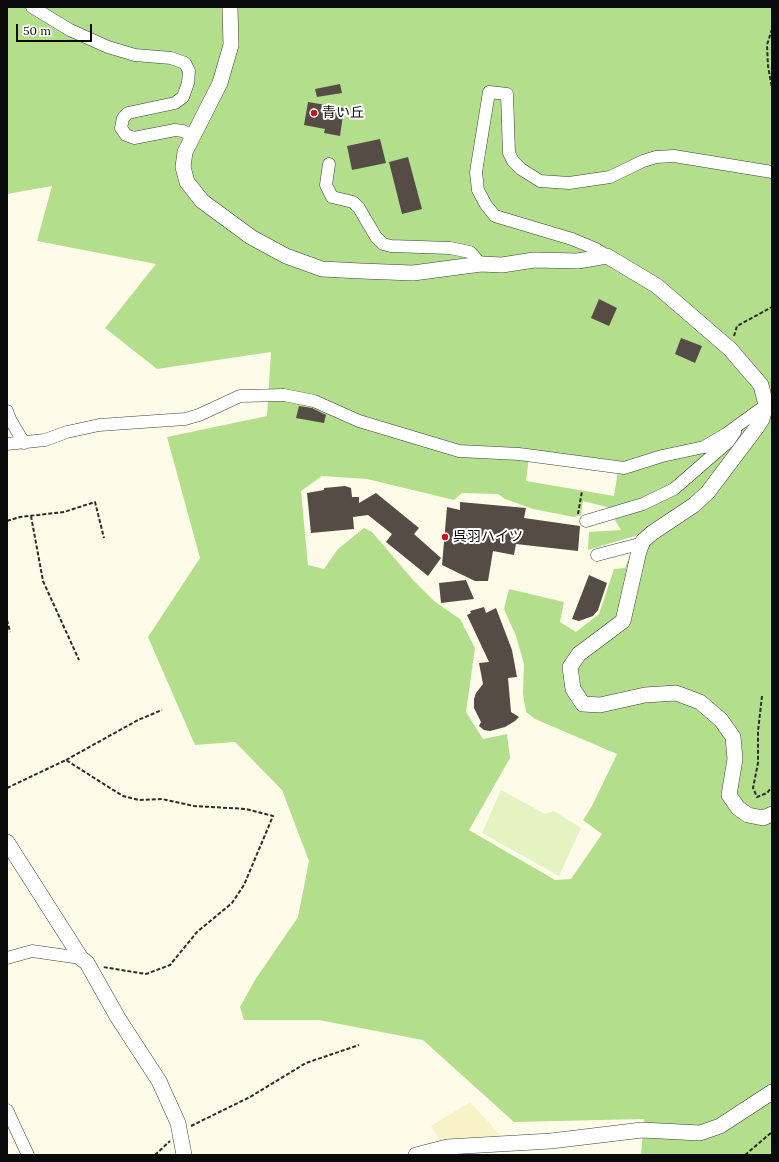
<!DOCTYPE html>
<html>
<head>
<meta charset="utf-8">
<style>
	body { margin:0 }
	#map { position:relative; width:779px; height:1162px; overflow:hidden; background:#fffbe9; font-family:Lora,serif }
	canvas { display:block }
	.frame { position:absolute; inset:0; border:8px solid #0b0b0b; pointer-events:none }
	.scale { position:absolute; left:16px; top:24px; width:76px; height:18px; box-sizing:border-box; border:2px solid #0b0b0b; border-top:0; padding-left:5px; font-size:12px; line-height:14px; white-space:nowrap; color:#0b0b0b; -webkit-text-stroke:3px #fff; paint-order:stroke }
</style>
</head>
<body>
<div id="map">
<canvas width="779" height="1162"></canvas>
<div class="frame"></div>
<div class="scale">50 m</div>
</div>
<script>
const context = document.querySelector('canvas').getContext('2d');
context.lineJoin = 'round';
function fillPath(path, color) {
  context.fillStyle = color;
  context.fill(path, 'evenodd');
}
function shape(rows) {
  const path = new Path2D();
  for (const r of rows) {
    path.moveTo(r[0], r[1]);
    for (let i = 2; i < r.length; i += 2) path.lineTo(r[i], r[i + 1]);
  }
  return path;
}
function strokePath(path, color, width, dash) {
  context.strokeStyle = color;
  context.lineWidth = width;
  context.lineCap = dash ? 'butt' : 'round';
  context.setLineDash(dash || []);
  context.stroke(path);
}
function write(font, color, halo, rows, align = 'center') {
  context.font = font + ' Lora,"Noto Sans JP",serif';
  context.lineWidth = 4;
  context.setLineDash([]);
  context.textBaseline = 'middle';
  context.strokeStyle = halo;
  context.fillStyle = color;
  for (const [text, x, y, turn = 0] of rows) {
    context.save();
    context.translate(x, y);
    context.rotate((+turn || 0) * Math.PI / 180);
    context.textAlign = isNaN(turn) ? turn : align;
    if (halo) context.strokeText(text, 0, 0);
    context.fillText(text, 0, 0);
    context.restore();
  }
}
fillPath(shape([
	[470,1102,505,1140,442,1145,431,1126]
]), '#f8f3c6');
fillPath(shape([
	[7,7,772,7,772,1155,641,1155,644,1119,514,1122,423,1040,319,1020,244,1020,240,1007,255,980,298,917,309,861,282,790,235,742,195,745,148,637,200,558,167,437,267,416,271,352,157,369,105,328,156,264,37,241,52,186,7,194],
	[529,458,618,471,614,496,526,481],
	[322,476,367,479,454,500,462,493,498,494,505,499,533,509,574,517,581,515,583,501,607,507,621,530,589,532,588,550,638,535,625,568,614,569,599,614,576,632,560,622,564,602,509,589,504,609,516,636,524,664,523,694,526,712,535,719,617,754,592,806,583,820,602,834,571,879,555,880,469,830,510,758,507,734,483,739,466,712,475,648,460,619,434,601,414,581,372,532,364,528,338,549,324,569,308,565,301,491]
]), '#b3df8d');
fillPath(shape([
	[501,790,545,814,554,811,581,828,559,876,482,833]
]), '#e3f3c2');
fillPath(shape([
	[340,84,342,93,317,97,315,89],
	[308,102,344,108,340,136,324,133,325,129,304,125],
	[380,139,386,163,352,170,347,146],
	[408,157,422,209,402,214,389,162],
	[599,299,617,308,609,326,591,318],
	[681,338,702,346,695,363,675,354],
	[299,406,312,408,326,415,324,423,296,418],
	[345,486,351,488,352,497,359,497,359,503,376,493,419,528,414,534,441,558,428,576,386,542,392,534,368,515,353,517,354,529,311,533,307,493,324,490,324,488],
	[460,502,526,508,524,518,580,526,578,551,516,544,514,555,493,551,488,581,475,581,442,565,447,507,460,510],
	[589,575,607,583,598,610,593,616,579,621,572,619],
	[466,580,474,599,441,603,439,583],
	[484,607,486,613,496,608,512,650,517,677,508,678,511,712,519,717,515,721,505,727,490,731,484,730,479,726,481,722,474,708,474,699,476,693,483,684,479,663,489,662,467,615,471,613,470,611]
]), '#554c46');
const minor = shape([
	[32,7,70,30,108,47,135,55,171,58,185,63,189,71,188,83,183,97,175,103,128,113,123,118,121,128,126,135,134,138,175,130,183,131,193,137],
	[329,164,326,185,332,197,353,202,359,208,376,237,383,244,391,246,450,248,470,252,481,264],
	[607,256,596,249,572,239,495,216,486,205,478,190,476,172,489,92,507,94,509,153,513,161,521,169,540,181,569,183,610,177,643,161,656,157,674,156,772,172],
	[7,411,10,419,24,443],
	[7,444,45,440,67,432,99,425,185,419,199,415,240,396,284,395,314,401,359,421,459,451,519,454,624,468,662,456,704,447,726,434,766,405],
	[586,521,643,504,674,489,728,442,735,432],
	[597,555,643,543],
	[7,958,32,951,81,958],
	[7,1110,28,1155]
]);
const tertiary = shape([
	[230,7,231,45,220,83,185,152,183,167,187,182,202,201,251,237,286,256,322,269,361,271,413,273,481,264,502,265,534,260,578,261,607,256,657,286,730,349,761,385,766,405,762,419,757,427,708,492,694,505,652,533,643,541,639,551,623,621,579,654,570,667,573,689,583,704,600,705,645,695,676,693,700,702,721,720,733,737,735,759,729,795,738,808,748,815,763,818,772,814],
	[7,842,81,958,87,963,118,1018,159,1081,178,1123,184,1155],
	[416,1155,447,1147,551,1141,642,1130,700,1133,720,1126,772,1092]
]);
strokePath(minor, '#3e3e3e', 13);
strokePath(tertiary, '#3e3e3e', 16);
strokePath(shape([
	[772,29,767,45,768,66,772,88],
	[734,336,737,326,772,307],
	[578,514,582,491],
	[31,516,43,581,79,660],
	[7,521,20,517,64,512,95,502,104,538],
	[7,620,10,632],
	[762,696,758,731,758,763,753,788,757,797,767,793,772,787],
	[66,760,138,720,162,710],
	[7,788,66,760,110,788,123,796,139,800,162,799,194,806,246,809,273,816,244,885,232,903,197,932,170,965,146,974,103,967],
	[191,1126,250,1097,306,1063,359,1045],
	[155,1155,170,1141],
	[745,1155,772,1132]
]), '#2d2d2d', 2, [4, 2]);
strokePath(minor, '#fff', 12);
strokePath(tertiary, '#fff', 15);
for (const [x, y, r, color] of [
	[314,113,4,"#c81620"],
	[445,537,4,"#c81620"]
]) {
  const dot = new Path2D();
  dot.arc(x, y, r, 0, 2 * Math.PI);
  context.fillStyle = color;
  context.fill(dot);
  strokePath(dot, '#fff', 1.5);
}
write('14px', '#0b0b0b', '#fff', [
	["青い丘",322,113],
	["呉羽ハイツ",453,537]
], 'left');
</script>
</body>
</html>
